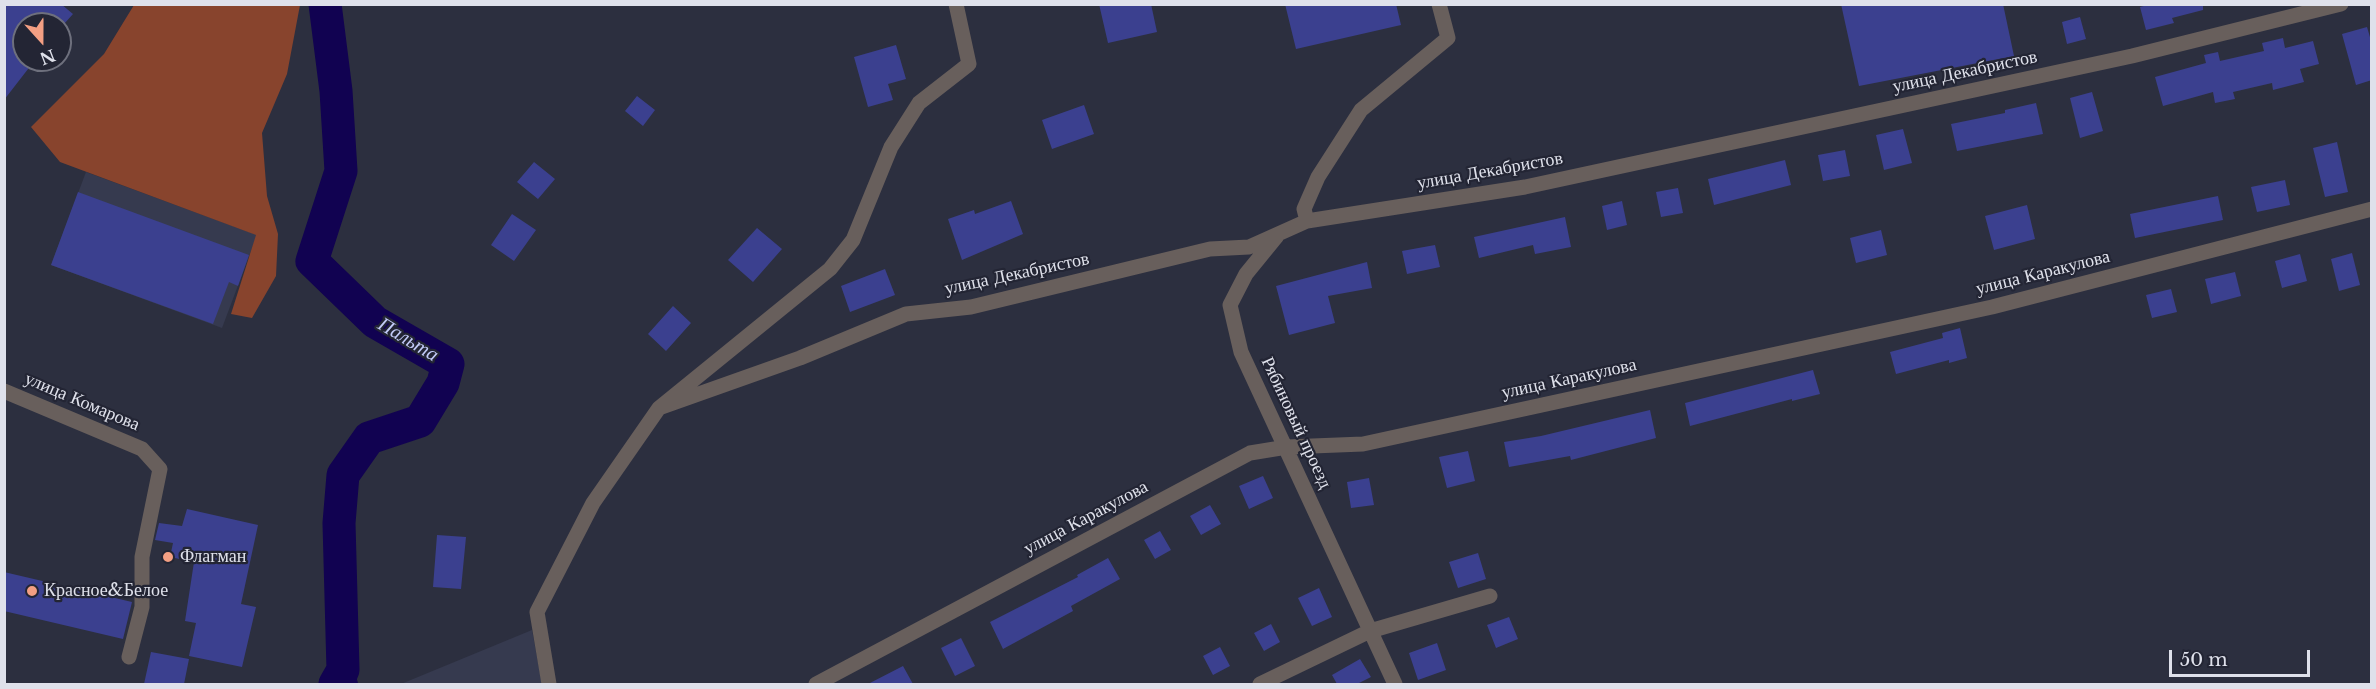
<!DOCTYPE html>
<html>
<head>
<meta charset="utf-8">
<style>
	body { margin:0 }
	#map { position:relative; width:2376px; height:689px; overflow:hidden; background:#2c2f3f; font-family:"Libre Baskerville",serif }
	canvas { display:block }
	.frame { position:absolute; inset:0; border:6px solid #dfe1eb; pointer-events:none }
	.north { position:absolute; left:12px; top:12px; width:60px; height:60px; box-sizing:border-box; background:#232534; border:2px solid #6e707d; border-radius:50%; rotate:159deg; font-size:16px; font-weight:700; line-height:24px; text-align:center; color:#dfe1eb }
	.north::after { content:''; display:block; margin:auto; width:21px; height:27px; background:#f39f83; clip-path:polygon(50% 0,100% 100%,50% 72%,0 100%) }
	.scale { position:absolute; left:2169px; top:650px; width:141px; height:27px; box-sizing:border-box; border:3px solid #dfe1eb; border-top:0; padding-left:8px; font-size:18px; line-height:21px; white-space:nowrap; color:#dfe1eb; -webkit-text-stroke:4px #232534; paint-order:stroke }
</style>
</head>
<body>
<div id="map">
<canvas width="2376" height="689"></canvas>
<div class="frame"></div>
<div class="north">N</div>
<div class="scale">50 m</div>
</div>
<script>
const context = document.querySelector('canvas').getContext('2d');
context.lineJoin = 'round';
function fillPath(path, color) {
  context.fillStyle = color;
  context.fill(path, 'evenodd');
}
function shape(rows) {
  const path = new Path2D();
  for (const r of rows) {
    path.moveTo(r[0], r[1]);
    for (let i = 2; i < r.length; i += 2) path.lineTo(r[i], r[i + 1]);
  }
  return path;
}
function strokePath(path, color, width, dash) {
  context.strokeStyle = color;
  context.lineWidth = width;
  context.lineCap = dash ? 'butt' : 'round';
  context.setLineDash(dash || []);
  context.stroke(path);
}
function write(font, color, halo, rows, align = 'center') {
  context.font = font + ' "Libre Baskerville",serif';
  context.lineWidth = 4.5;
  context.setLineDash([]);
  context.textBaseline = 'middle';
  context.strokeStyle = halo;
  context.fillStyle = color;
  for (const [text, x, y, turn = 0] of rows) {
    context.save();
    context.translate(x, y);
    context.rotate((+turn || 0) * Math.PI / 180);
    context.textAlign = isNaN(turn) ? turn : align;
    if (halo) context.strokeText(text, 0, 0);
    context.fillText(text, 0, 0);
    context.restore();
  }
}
fillPath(shape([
	[86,172,257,235,222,328,51,265],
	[532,630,542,684,401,684]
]), '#363a4f');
fillPath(shape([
	[134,5,300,5,287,74,262,133,267,196,278,234,276,276,252,318,231,314,256,235,60,162,31,127,104,54]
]), '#88442d');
strokePath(shape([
	[343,670,348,684]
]), '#110251', 20);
strokePath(shape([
	[325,4,336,91,341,171,312,261,375,322,448,364,443,383,420,421,369,438,343,475,339,523,343,670,335,684]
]), '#110251', 33);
fillPath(shape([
	[4,4,61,4,73,14,64,24,24,24,24,60,35,60,4,100],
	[1099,4,1151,4,1157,32,1108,43],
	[1285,4,1396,4,1401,25,1296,49],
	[1841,4,2003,4,2014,56,1859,86],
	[2151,4,2203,4,2203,10,2172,18,2174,23,2146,30,2140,7],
	[2080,17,2086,39,2067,44,2062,22],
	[2367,27,2372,44,2372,80,2356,85,2342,34],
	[2283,38,2285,48,2313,41,2319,64,2300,69,2304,82,2273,90,2272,83,2233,92,2235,99,2215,103,2213,92,2163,106,2155,77,2206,63,2204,55,2218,52,2220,61,2264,51,2262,43],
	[896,45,906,79,888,84,893,100,868,107,854,57],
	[2092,92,2103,131,2080,138,2070,98],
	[637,96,655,110,643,126,625,111],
	[2036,103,2043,134,1957,151,1951,124,2005,113,2005,110],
	[1084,105,1094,134,1052,149,1042,120],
	[1903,129,1912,163,1884,170,1876,135],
	[2337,142,2348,192,2325,197,2313,148],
	[1845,150,1850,176,1823,181,1818,155],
	[1785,160,1791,185,1714,205,1708,179],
	[534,162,555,179,538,199,517,182],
	[2285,180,2290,205,2257,212,2251,187],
	[1678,188,1683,213,1661,217,1656,192],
	[78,192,249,255,238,286,229,282,213,324,51,265],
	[2218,196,2223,220,2135,238,2130,214],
	[1011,201,1023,234,962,260,948,219,974,210,975,214],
	[1622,201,1627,225,1607,230,1602,206],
	[2027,205,2035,239,1994,250,1985,216],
	[512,214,536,230,514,261,491,245],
	[1565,217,1571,247,1535,254,1533,245,1479,258,1474,237],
	[757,228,782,249,753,282,728,260],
	[1881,230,1887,255,1856,263,1850,238],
	[1435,245,1440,267,1407,274,1402,251],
	[2352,253,2360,285,2339,291,2331,259],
	[2300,254,2307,281,2282,288,2275,261],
	[1367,262,1372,288,1328,296,1335,323,1289,335,1276,286],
	[885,269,895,295,850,312,841,286],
	[2235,272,2241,296,2211,304,2205,279],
	[2171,289,2177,312,2152,318,2146,295],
	[673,306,691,323,666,351,648,334],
	[1960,328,1967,358,1949,363,1949,360,1896,374,1890,352,1943,338,1942,333],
	[1813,370,1820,394,1792,401,1792,399,1690,426,1685,403],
	[1650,410,1656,438,1571,460,1570,456,1509,467,1504,442,1541,436],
	[1468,451,1475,481,1447,488,1439,457],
	[1263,476,1273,498,1249,509,1239,486],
	[1369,478,1374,505,1351,508,1347,482],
	[1210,505,1221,524,1201,535,1190,516],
	[187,509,258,525,241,604,256,607,242,667,189,656,196,623,185,621,194,562,170,557,173,543,155,540,159,523,182,526],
	[1160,531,1171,550,1155,559,1144,540],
	[437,535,466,537,461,589,433,587],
	[1478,553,1486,579,1458,588,1449,562],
	[1108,558,1120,579,1071,606,1073,611,1003,649,990,622,1078,577,1077,575],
	[4,572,132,602,123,639,4,611],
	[1319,588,1332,617,1312,626,1298,598],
	[1509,617,1518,639,1496,648,1487,625],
	[1271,624,1280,642,1264,651,1254,633],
	[961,638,975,666,955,676,941,648],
	[1437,643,1446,670,1418,680,1409,653],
	[1220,647,1230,666,1213,675,1203,656],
	[151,652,189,659,184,684,144,684],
	[1360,659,1371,677,1357,684,1337,684,1332,675],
	[903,666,913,684,868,684]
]), '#3b408f');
strokePath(shape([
	[1307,221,1304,209,1318,177,1361,110,1448,38,1439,4],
	[1277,236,1246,274,1230,305,1241,352,1395,684],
	[4,391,142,449,160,469,142,557,142,607,129,657],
	[659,408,800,358,906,314,971,307,1210,249,1249,247,1307,221,1525,187,2132,56,2341,4],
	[549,684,537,612,593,503,659,408,830,269,853,240,891,147,919,103,969,64,956,4],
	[816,684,1250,453,1287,447,1363,444,1992,307,2372,209],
	[1260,684,1370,631,1490,596]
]), '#685f5c', 15);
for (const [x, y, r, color] of [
	[168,557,6,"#f39f83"],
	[32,591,6,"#f39f83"]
]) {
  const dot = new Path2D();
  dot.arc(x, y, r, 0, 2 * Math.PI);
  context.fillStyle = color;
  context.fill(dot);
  strokePath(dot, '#232534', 2);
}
write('18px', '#dfe1eb', '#232534', [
	["улица Декабристов",1965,72,-12],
	["улица Декабристов",1490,171,-10],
	["улица Каракулова",2043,273,-14],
	["улица Декабристов",1017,274,-12],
	["улица Каракулова",1569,379,-12],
	["улица Комарова",82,402,23],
	["Рябиновый проезд",1296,423,65],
	["улица Каракулова",1086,518,-28]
]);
write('18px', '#dfe1eb', '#232534', [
	["Флагман",180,557],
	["Красное&Белое",44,591]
], 'left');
write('italic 20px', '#c2caf7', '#232534', [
	["Пальта",408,340,31]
]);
</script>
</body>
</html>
